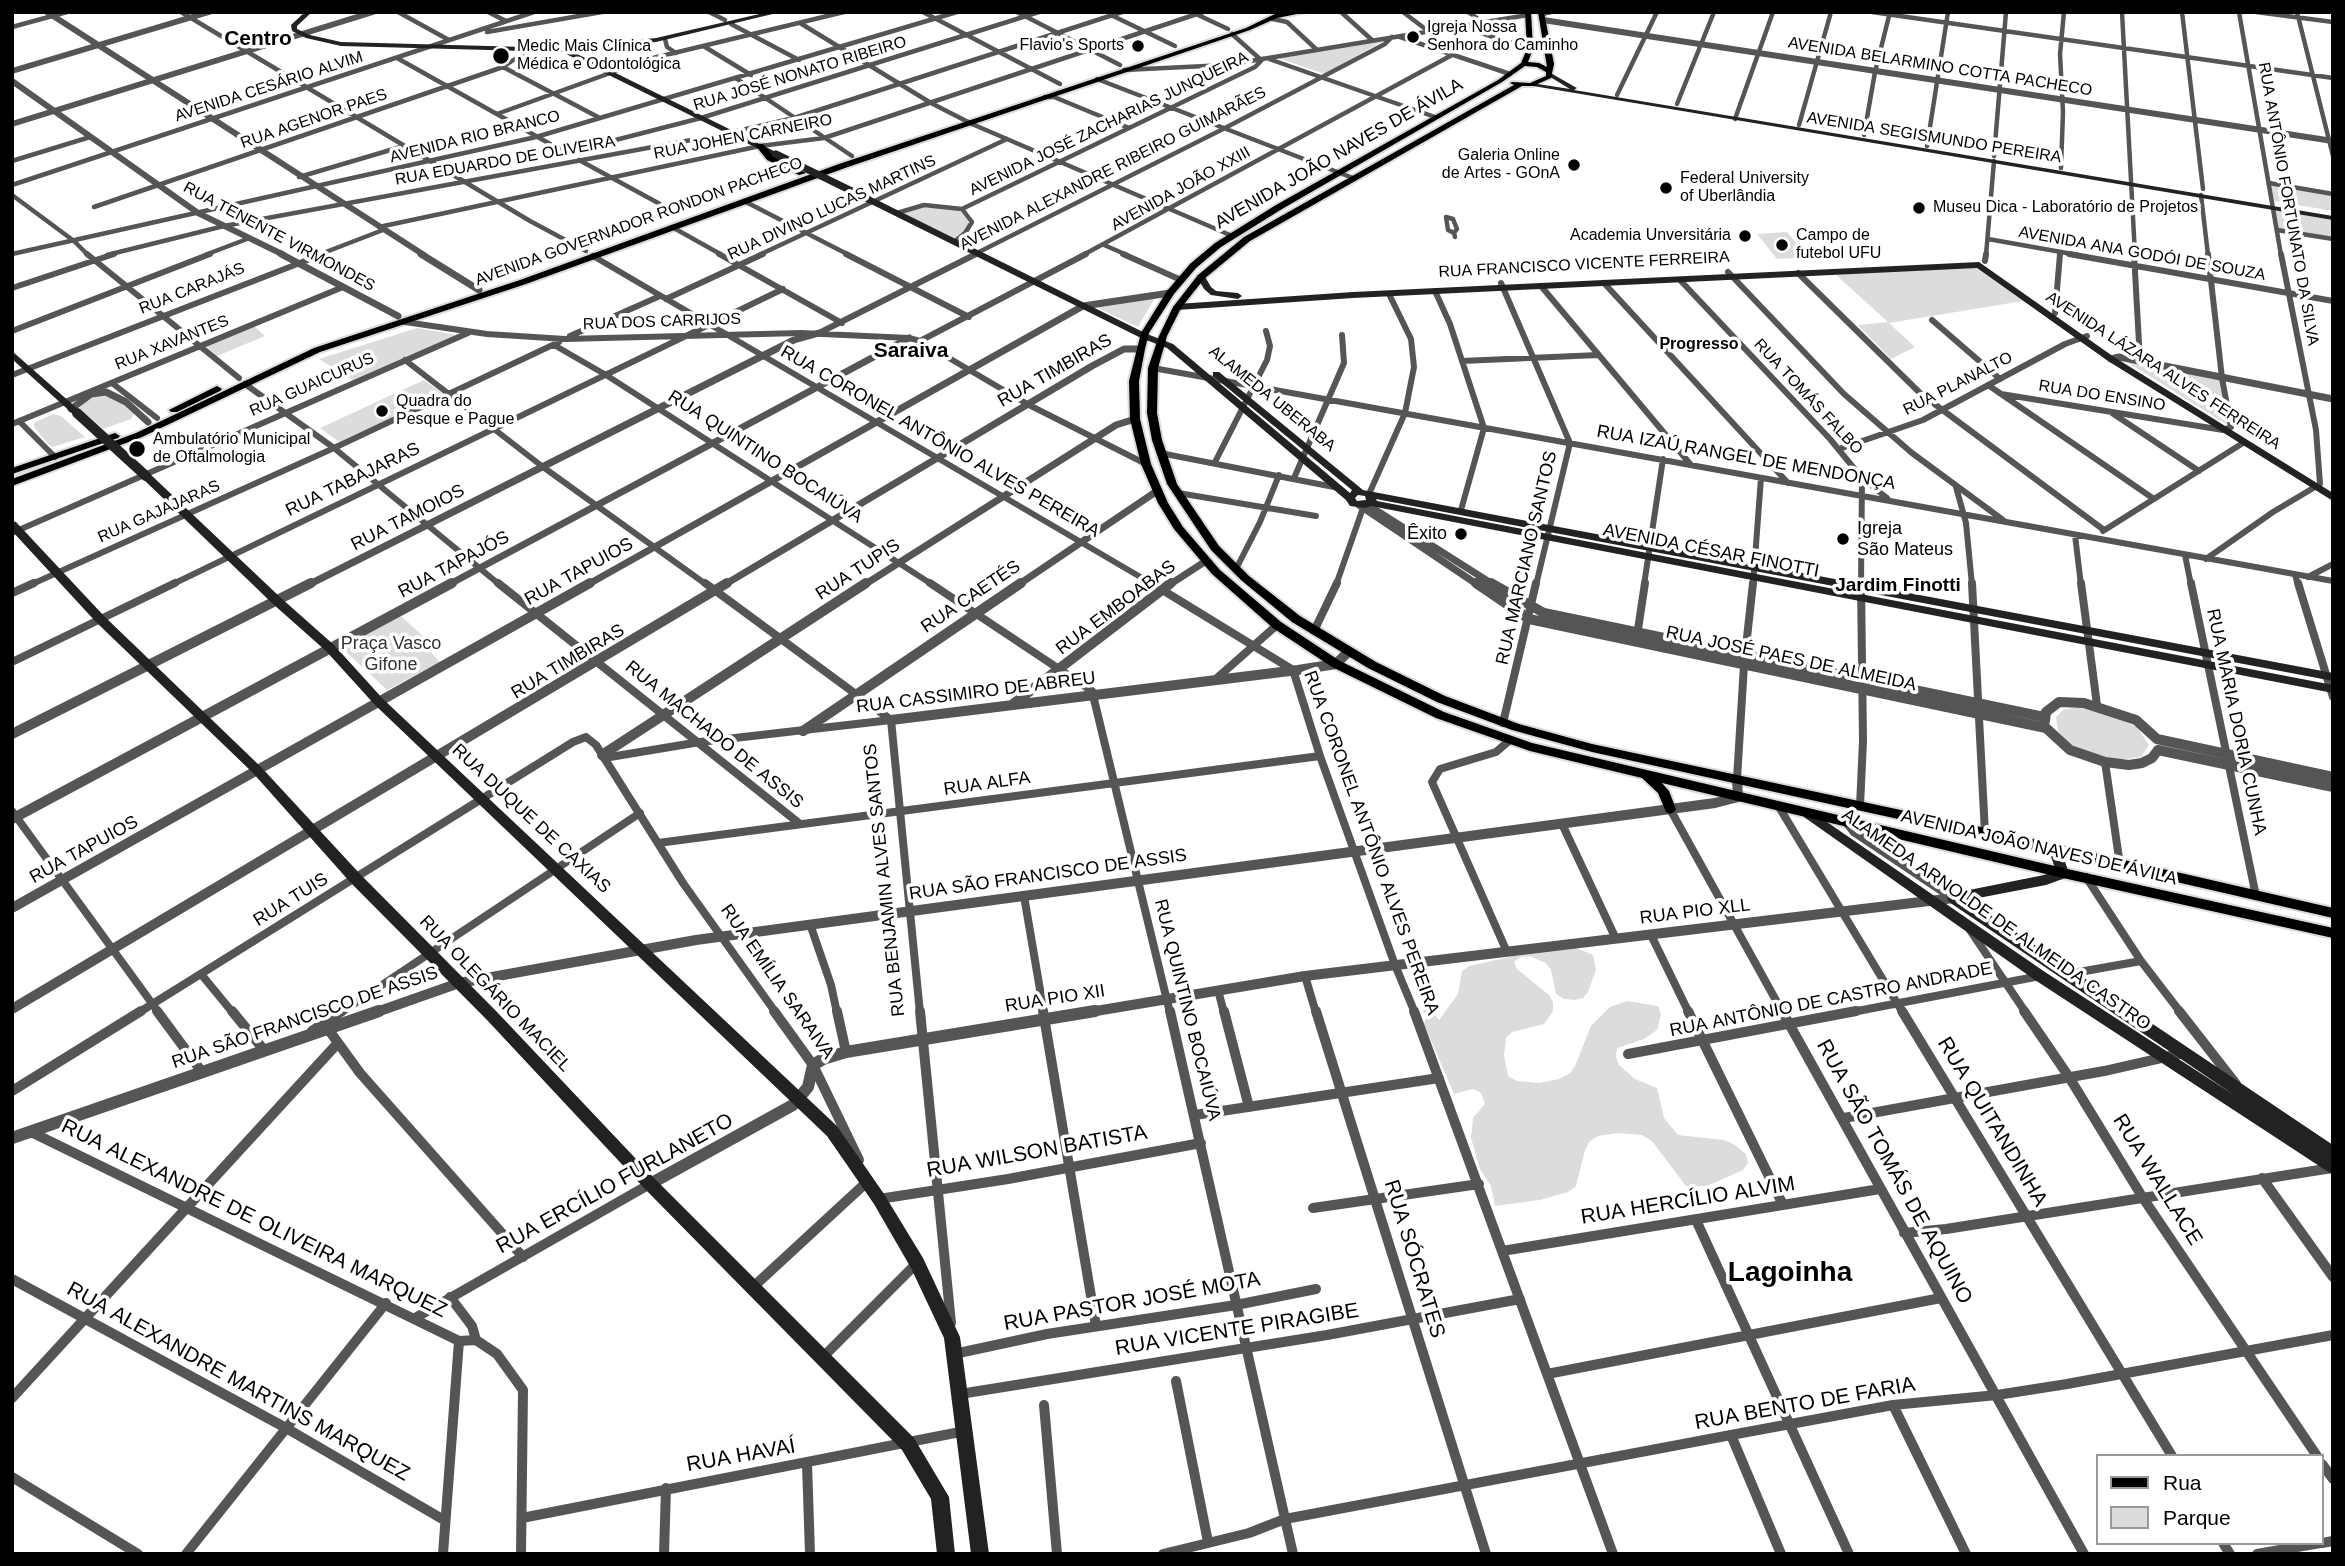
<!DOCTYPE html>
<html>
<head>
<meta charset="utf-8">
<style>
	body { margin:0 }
	#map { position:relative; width:2345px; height:1566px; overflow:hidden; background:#fff; font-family:Arial,sans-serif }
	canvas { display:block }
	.frame { position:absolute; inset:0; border:14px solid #000; pointer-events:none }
	.legend { position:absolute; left:2096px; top:1454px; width:228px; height:91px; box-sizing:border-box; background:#fff; border:2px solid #999; margin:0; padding:9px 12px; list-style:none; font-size:21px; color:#000 }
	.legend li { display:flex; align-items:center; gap:14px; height:35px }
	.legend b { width:35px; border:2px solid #999 }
</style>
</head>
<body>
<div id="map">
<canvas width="2345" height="1566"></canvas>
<div class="frame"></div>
<ul class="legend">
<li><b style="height:9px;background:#000"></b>Rua</li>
<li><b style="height:19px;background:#dcdcdc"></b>Parque</li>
</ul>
</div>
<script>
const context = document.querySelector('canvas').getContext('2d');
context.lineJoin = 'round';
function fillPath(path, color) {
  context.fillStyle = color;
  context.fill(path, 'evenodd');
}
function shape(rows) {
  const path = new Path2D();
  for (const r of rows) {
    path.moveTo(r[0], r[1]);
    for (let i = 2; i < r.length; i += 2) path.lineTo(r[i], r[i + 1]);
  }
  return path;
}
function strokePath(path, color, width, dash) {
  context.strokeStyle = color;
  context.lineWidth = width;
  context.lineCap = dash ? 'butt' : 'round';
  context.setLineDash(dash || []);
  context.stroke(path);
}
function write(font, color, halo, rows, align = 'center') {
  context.font = font + ' Arial,sans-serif';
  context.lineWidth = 7;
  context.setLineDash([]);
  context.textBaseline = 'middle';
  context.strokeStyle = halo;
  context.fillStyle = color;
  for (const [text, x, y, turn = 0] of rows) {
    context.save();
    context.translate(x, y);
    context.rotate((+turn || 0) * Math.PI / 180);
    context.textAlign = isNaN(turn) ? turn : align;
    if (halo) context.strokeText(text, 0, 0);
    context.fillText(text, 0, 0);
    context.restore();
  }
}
fillPath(shape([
	[1385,40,1325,74,1275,57],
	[2271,183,2333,193,2333,211,2274,201],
	[918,207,960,209,971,221,966,231,954,239,903,214],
	[2274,208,2333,217,2333,238,2277,228],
	[1787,232,1808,257,1777,259,1757,234],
	[1975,267,2023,301,1889,323,1915,347,1891,359,1858,325,1888,322,1835,274],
	[1156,296,1138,327,1096,307],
	[254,326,265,336,217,356,206,346],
	[417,328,457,335,353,380,319,359],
	[2119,357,2222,378,2231,427],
	[424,380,443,394,339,442,320,428],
	[104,393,115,397,132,410,134,414,131,419,103,429,79,409,87,398],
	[53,414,61,416,85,437,52,447,49,445,34,427,34,423],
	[401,616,426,639,423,644,440,662,387,690,341,647],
	[2077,707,2097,710,2137,727,2149,745,2141,757,2117,760,2094,755,2071,745,2058,731,2056,717,2063,710],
	[1574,947,1593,955,1596,970,1588,992,1583,998,1575,1000,1564,999,1556,994,1551,970,1546,963,1529,956,1520,957,1514,962,1517,969,1549,995,1553,1002,1553,1011,1544,1024,1512,1032,1506,1038,1504,1055,1508,1076,1517,1081,1539,1083,1559,1079,1570,1073,1575,1066,1591,1026,1610,1007,1627,1001,1658,1006,1661,1014,1657,1030,1644,1039,1617,1048,1616,1057,1619,1065,1635,1079,1657,1088,1664,1118,1678,1135,1724,1140,1735,1145,1746,1154,1748,1163,1743,1170,1707,1186,1686,1186,1652,1141,1642,1135,1618,1133,1598,1136,1590,1141,1585,1150,1576,1186,1568,1192,1540,1200,1495,1206,1491,1186,1480,1169,1471,1138,1473,1118,1485,1104,1481,1093,1473,1089,1454,1094,1424,1024,1426,1018,1421,1004,1424,976,1433,979,1433,1012,1439,1020,1458,994,1462,971,1469,966,1532,952]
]), '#dcdcdc');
const primary = shape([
	[1279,12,1307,12,1277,18,1250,30,845,168,526,284,320,352,142,437,12,486,12,479,136,433,314,348,520,280,839,164,1246,28,1279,12],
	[1525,12,1531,12,1533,49,1528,62,1539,63,1547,67,1538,12,1544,12,1554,64,1551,78,1533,86,1522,86,1250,241,1204,279,1181,308,1167,336,1158,368,1157,413,1162,440,1177,484,1219,546,1249,576,1300,616,1376,662,1445,696,1519,724,1592,744,1985,828,2333,908,2333,918,1985,838,1592,752,1512,730,1437,702,1368,668,1292,622,1241,580,1211,550,1167,484,1152,440,1147,413,1148,368,1159,336,1173,307,1198,275,1244,237,1514,85,1510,83,1512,82,1530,83,1546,76,1546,72,1537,67,1525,66,1502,82,1282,209,1221,247,1196,268,1174,294,1149,333,1145,349,1139,381,1140,419,1151,464,1168,503,1183,527,1220,570,1281,622,1340,661,1444,712,1532,743,2063,868,2333,928,2333,938,2063,878,1662,783,1669,791,1676,809,1674,812,1670,814,1666,812,1658,793,1642,778,1530,751,1436,718,1332,667,1273,628,1212,574,1174,529,1158,503,1141,464,1130,419,1129,381,1141,333,1167,291,1190,264,1215,243,1276,205,1498,80,1521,63,1527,49,1525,12],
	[757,144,763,144,773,156,806,173,799,175,767,160,756,146,757,144],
	[217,386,222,389,220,391,177,412,171,412,169,410,217,386],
	[115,433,120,436,118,438,12,474,12,468,115,433]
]);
strokePath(primary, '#dbdbdb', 4);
strokePath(shape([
	[181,12,530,221,586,251],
	[398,12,449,40],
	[488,12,506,21],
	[709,12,725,20],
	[923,12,1060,84],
	[1017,12,1120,65],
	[1341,12,1372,40],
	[1403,12,1428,31],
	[1468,12,1483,22],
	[1872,12,2333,78],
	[2122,12,2135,255],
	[2182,12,2203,189],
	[2239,12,2281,255],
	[2256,12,2333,22],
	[2297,12,2333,156],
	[1196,14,1228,29],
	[1542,14,1551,12],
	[1111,15,1175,46],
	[1273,19,1287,22,1316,49],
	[800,23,931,103,972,124,1230,235],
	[731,24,799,60],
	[12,27,67,12],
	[1463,27,1530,49],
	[487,32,602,12],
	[1232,34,1260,59],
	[1400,37,1510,74],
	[665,39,667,47,676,53],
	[705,47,751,75],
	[397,58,568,154],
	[1269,59,1435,117],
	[503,67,598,117],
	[1124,70,1226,65,1528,15],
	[737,79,852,156],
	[1097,79,1353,178],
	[1617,95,1657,12],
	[1045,97,1054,97,1129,128],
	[1677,104,1714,12],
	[497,114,649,59,844,12],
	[1735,119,1773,12],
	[1799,125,1831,12],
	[1864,135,1875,72,1890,12],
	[1927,146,1948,12],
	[565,153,701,118,1039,12],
	[1994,156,2006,12],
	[579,160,660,204],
	[12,161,90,137],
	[2061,168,2063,112,2060,54,2064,12],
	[299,177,404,146],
	[2269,183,2333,194],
	[12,185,534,12],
	[12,195,74,241,88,255],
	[2201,195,2208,255],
	[744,201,849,255],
	[94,207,503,67,536,45],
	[962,209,1255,67,1263,59],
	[897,213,924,205,962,209,972,222,965,233,954,242],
	[1446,217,1453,219,1457,229,1454,233,1448,230,1446,217],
	[379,227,760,146,824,138,1203,12],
	[672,227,722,255],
	[2277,230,2333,239],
	[1454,233,1455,237],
	[1988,239,2078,255],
	[1104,245,1127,255],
	[12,254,536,137,957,12],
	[107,255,224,226,729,133,794,118,1122,12],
	[205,255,247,239],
	[318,255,383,230],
	[759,255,1007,139],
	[973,255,1225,128,1385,44,1392,37],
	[1083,255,1452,55],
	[1986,255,1994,161],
	[2060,255,2060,252]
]), '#555', 4.5);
strokePath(shape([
	[87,254,239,378],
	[719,254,842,323],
	[846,254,969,317],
	[1123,254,1181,280],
	[2069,254,2333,301],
	[2134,254,2140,361],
	[593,256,1154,585],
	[1985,261,1986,254],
	[1728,272,1844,394,1912,453,2003,520],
	[1798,273,1921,394,2104,530],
	[1680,280,1830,439,1862,478,1887,498],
	[1501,283,1570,443,1536,585],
	[1604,283,1788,483],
	[1541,286,1691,465],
	[12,288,114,254],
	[1435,291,1450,324,1484,428,1461,510],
	[666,299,763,254],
	[2055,313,2060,254],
	[1932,320,2000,379],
	[405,322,487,334,565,339,801,333,909,338,920,341,1029,405,1146,464],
	[12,331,210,254],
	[821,332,976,254],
	[570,336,660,296],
	[920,341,1086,254],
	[554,345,606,375,933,585],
	[405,360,543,467,707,585],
	[1462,361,1598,355],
	[1153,368,2333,581],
	[12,375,323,254],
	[112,383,157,418],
	[245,384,334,448,500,585],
	[1988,385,2154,499],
	[2001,394,2223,430,2231,427,2222,378,2208,254],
	[2112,413,2199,471],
	[19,421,55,457],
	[12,424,343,287],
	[1839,449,1923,420,2065,344,2087,336],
	[1160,453,1339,488],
	[1215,462,1267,360,1270,346,1266,331],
	[1294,478,1344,363,1342,335],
	[1956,487,1966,523,1972,585],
	[1178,493,1316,516],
	[1369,494,1405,413,1414,367,1411,339,1389,294],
	[2103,531,2243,443],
	[12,533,468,333],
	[2075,535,2081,585],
	[2185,555,2191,585],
	[2206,559,2273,512,2320,484,2316,430,2281,254],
	[1236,569,1260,522,1279,475],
	[2295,575,2298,585],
	[2308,577,2333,564],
	[30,585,334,448,559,342],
	[171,585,783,289],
	[1336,585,1363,508],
	[1644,585,1663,459],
	[1753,585,1761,478],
	[1861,585,1862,478]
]), '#555', 6);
strokePath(shape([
	[498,583,800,824],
	[705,583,891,720,920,1013],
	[930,583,1092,691,1170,1013],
	[1151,583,1293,670,1320,756,1395,965,1415,1013],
	[1972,583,1985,833],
	[2081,583,2097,705],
	[2191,583,2256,896],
	[2298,583,2333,697],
	[12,593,34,583],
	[1314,631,1337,583],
	[1637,636,1645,583],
	[12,662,175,583],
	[1217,678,1277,625],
	[1503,723,1536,583],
	[604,758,700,742,891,720],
	[2105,762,2120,865],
	[1737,779,1744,665,1753,583],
	[1860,806,1863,741,1861,583],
	[1779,807,1903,1013],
	[1670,809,1783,1013],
	[12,811,159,1013],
	[1562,824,1616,939],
	[658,843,1320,756],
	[2086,877,2141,961,2181,1013],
	[1024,896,1044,1013],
	[810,924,831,985,837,1013],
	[1970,930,2026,1013],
	[1651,935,1689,1013],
	[1507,952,1432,782,1440,769,1496,752,1510,740],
	[201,974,233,1013],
	[2068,974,2141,961],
	[1305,976,1316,1013],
	[1218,990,1224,1013],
	[138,1013,573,742,586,737,596,745,683,883,776,1013],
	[340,1013,640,813],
	[1847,1013,2040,976]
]), '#555', 8);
strokePath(shape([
	[157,1011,202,1072],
	[232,1011,264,1050],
	[774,1011,813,1065,859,1160],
	[837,1011,846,1052],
	[920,1011,951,1323],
	[1043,1011,1096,1326],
	[1170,1011,1293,1554],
	[1224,1011,1249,1107],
	[1316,1011,1486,1554],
	[1414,1011,1613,1554],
	[1688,1011,1783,1205],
	[1782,1011,2084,1554],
	[1902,1011,2172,1456],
	[2024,1011,2069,1077,2143,1198,2317,1456],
	[2179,1011,2236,1084],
	[328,1029,360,1073,523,1257],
	[312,1031,342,1011],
	[1628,1054,1856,1011],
	[12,1091,141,1011],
	[1195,1115,1439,1078],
	[1844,1118,2104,1071,2183,1053],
	[31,1132,459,1341,476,1340,497,1354,523,1390,521,1554],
	[2262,1178,2333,1277],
	[878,1196,879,1199,1008,1179,1201,1143],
	[1313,1208,1479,1184],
	[1696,1220,1849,1554],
	[1904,1233,1946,1229,2332,1168],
	[1502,1251,1880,1189],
	[12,1279,286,1428,444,1520],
	[752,1288,868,1181],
	[450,1297,472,1326,476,1340],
	[415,1318,650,1184],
	[954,1354,1047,1334,1236,1305,1316,1289],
	[823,1357,917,1263],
	[1547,1374,1941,1298],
	[1176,1381,1208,1542],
	[960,1394,1327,1335,1520,1299],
	[12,1398,337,1044],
	[1044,1405,1057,1554],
	[1893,1405,1966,1554],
	[1731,1435,1781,1554],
	[807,1464,810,1554],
	[2322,1464,2333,1479],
	[12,1477,138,1554],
	[522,1518,965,1431],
	[2223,1543,2230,1554],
	[2322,1543,2333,1541],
	[186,1554,386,1303],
	[443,1554,459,1341],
	[664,1554,666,1488],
	[1163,1554,1249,1533,1285,1519,1731,1435,1893,1405,1997,1395,2067,1384,2333,1335],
	[2257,1554,2320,1543]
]), '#555', 10);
strokePath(shape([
	[47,12,424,255],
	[1543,20,2333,141],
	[12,71,209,12],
	[12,81,198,213,284,255],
	[12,124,373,12]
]), '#555', 6);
strokePath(shape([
	[281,254,398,316],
	[421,254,479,290],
	[2111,359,2119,357,2333,399],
	[71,409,91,394,106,392,126,402,148,422],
	[1359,505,1478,585],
	[1371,507,1494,585],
	[308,585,794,340,819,333],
	[448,585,909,338],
	[587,585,1083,306,1170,293],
	[724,585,1092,366,1124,349,1140,349],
	[864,585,1116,425,1135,419],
	[1018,585,1157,491],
	[1169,585,1206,561]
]), '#555', 7);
strokePath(shape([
	[1476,583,1529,619,2046,728,2070,750,2105,762,2129,765,2142,763,2152,758,2158,750],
	[1491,583,1544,613,2044,717],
	[1013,704,1171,583],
	[891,720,1298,670,1336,664,1348,652],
	[2045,721,2046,712,2059,702,2084,703,2136,720,2157,739,2333,777],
	[803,731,1021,583],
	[12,734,311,583],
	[2158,750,2333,787],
	[602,755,866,583],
	[12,819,452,583],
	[1848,823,1854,831,1954,898],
	[12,908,590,583],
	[12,1009,727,583],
	[374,1013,459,983,696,940,1715,803,1738,797,1737,779],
	[1084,1013,1305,976,1954,898]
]), '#555', 10);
strokePath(shape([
	[12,1138,379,1011],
	[650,1184,793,1105,808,1087,813,1065,823,1059,846,1052,1095,1011]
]), '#555', 12);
fillPath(shape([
	[305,12,312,12,297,26,297,29,310,35,341,42,562,48,656,38,768,12,781,12,656,42,571,51,780,154,773,156,562,52,341,46,306,38,292,31,291,25,305,12],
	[1549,72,1575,87,1577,88,1574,90,2333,216,2333,220,1527,85,1531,83,1570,89,1547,75,1547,73,1549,72],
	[865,197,871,197,1147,334,1173,344,1350,493,1352,490,1213,376,1213,372,1219,372,1363,490,2333,673,2333,681,1376,499,1377,501,2333,685,2333,693,1371,506,1365,508,1350,506,1346,500,1167,348,1141,338,865,201,865,197],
	[1358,495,1365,496,1366,500,1357,501,1355,498,1358,495],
	[1979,262,2114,357,2333,493,2333,501,2108,361,1977,268,1353,298,1177,310,1173,307,1177,304,1353,292,1979,262],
	[1198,275,1204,275,1211,287,1216,291,1238,293,1242,296,1238,299,1211,295,1204,289,1197,277,1198,275],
	[12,351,80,411,80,415,74,415,12,359,12,351],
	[146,473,150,474,281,598,334,645,383,699,837,1126,884,1194,923,1258,960,1337,989,1554,971,1554,944,1338,911,1268,874,1204,827,1136,375,705,326,651,273,604,142,478,141,476,146,473],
	[12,521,16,522,104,616,261,767,360,874,497,1012,655,1179,914,1438,949,1497,955,1554,937,1554,931,1499,902,1450,645,1189,487,1020,350,882,253,773,96,622,12,531,12,521],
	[1808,809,2045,972,2234,1095,1949,902,1947,898,1949,894,2044,875,2056,871,2049,851,2050,848,2055,846,2060,848,2069,873,2068,877,2046,885,1968,900,2333,1145,2333,1175,2035,980,1804,817,1802,814,1804,811,1808,809]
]), '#222');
fillPath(primary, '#000');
strokePath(shape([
	[776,154,868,199]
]), '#222', 7);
strokePath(shape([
	[77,413,146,476]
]), '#222', 10);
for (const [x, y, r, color] of [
	[1413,37,7,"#000"],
	[1138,46,7,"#000"],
	[501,56,9,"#000"],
	[1574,165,7,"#000"],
	[1666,188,7,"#000"],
	[1919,208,7,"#000"],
	[1745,236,7,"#000"],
	[1782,245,7,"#000"],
	[382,411,7,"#000"],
	[137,449,9,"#000"],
	[1461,534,7,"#000"],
	[1843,539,7,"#000"]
]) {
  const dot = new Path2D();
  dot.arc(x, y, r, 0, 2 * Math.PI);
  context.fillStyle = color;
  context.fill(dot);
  strokePath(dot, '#fff', 2.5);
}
write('16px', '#000', '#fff', [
	["Igreja Nossa",1427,28],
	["Senhora do Caminho",1427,46],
	["Flavio's Sports",1124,46,"right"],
	["Medic Mais Clínica",517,47],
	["Médica e Odontológica",517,65],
	["Galeria Online",1560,156,"right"],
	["de Artes - GOnA",1560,174,"right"],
	["Federal University",1680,179],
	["of Uberlândia",1680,197],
	["Museu Dica - Laboratório de Projetos",1933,208],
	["Academia Unversitária",1731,236,"right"],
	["Campo de",1796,236],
	["futebol UFU",1796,254],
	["Quadra do",396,402],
	["Pesque e Pague",396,420],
	["Ambulatório Municipal",153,440],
	["de Oftalmologia",153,458]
], 'left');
write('16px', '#000', '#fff', [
	["AVENIDA BELARMINO COTTA PACHECO",1940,67,9],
	["RUA JOSÉ NONATO RIBEIRO",800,74,-17],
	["AVENIDA CESÁRIO ALVIM",269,87,-18],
	["RUA AGENOR PAES",314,119,-19],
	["AVENIDA JOSÉ ZACHARIAS JUNQUEIRA",1109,124,-26],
	["AVENIDA RIO BRANCO",475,137,-14],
	["RUA JOHEN CARNEIRO",743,137,-11],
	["AVENIDA SEGISMUNDO PEREIRA",1934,138,9],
	["RUA EDUARDO DE OLIVEIRA",505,161,-10],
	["AVENIDA ALEXANDRE RIBEIRO GUIMARÃES",1113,169,-27],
	["AVENIDA JOÃO XXIII",1181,189,-29],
	["RUA ANTÔNIO FORTUNATO DA SILVA",2288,204,80],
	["RUA DIVINO LUCAS MARTINS",832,208,-25],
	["AVENIDA GOVERNADOR RONDON PACHECO",639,222,-20],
	["RUA TENENTE VIRMONDES",279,237,28],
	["AVENIDA ANA GODÓI DE SOUZA",2142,254,10],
	["RUA FRANCISCO VICENTE FERREIRA",1584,265,-3],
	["RUA CARAJÁS",192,289,-22],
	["RUA DOS CARRIJOS",662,322,-2],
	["RUA XAVANTES",172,343,-22],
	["AVENIDA LÁZARA ALVES FERREIRA",2163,371,33],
	["RUA PLANALTO",1958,384,-27],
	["RUA GUAICURUS",312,385,-24],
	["RUA DO ENSINO",2102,396,9],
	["RUA TOMÁS FALBO",1808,397,47],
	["ALAMEDA UBERABA",1272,399,39],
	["RUA GAJAJARAS",159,512,-24]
]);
write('bold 16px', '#000', '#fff', [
	["Progresso",1699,345]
]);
write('18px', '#000', '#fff', [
	["AVENIDA JOÃO NAVES DE ÁVILA",1339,154,-30],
	["RUA TIMBIRAS",1055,371,-30],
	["RUA CORONEL ANTÔNIO ALVES PEREIRA",940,442,30],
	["RUA QUINTINO BOCAIÚVA",765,457,33],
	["RUA IZAÚ RANGEL DE MENDONÇA",1746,458,10],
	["RUA TABAJARAS",353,480,-26],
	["RUA TAMOIOS",408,518,-27],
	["AVENIDA CÉSAR FINOTTI",1711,551,11],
	["RUA MARCIANO SANTOS",1527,558,-77],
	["RUA TAPAJÓS",454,565,-28],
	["RUA TUPIS",858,570,-33],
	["RUA TAPUIOS",579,572,-29],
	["RUA CAETÉS",971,597,-34],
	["RUA EMBOABAS",1116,608,-37],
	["RUA JOSÉ PAES DE ALMEIDA",1791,659,12],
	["RUA TIMBIRAS",568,662,-31],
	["RUA CASSIMIRO DE ABREU",976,693,-7],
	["RUA MARIA DORIA CUNHA",2236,722,78],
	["RUA MACHADO DE ASSIS",714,735,39],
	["RUA ALFA",987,784,-8],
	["RUA DUQUE DE CAXIAS",531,819,43],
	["RUA CORONEL ANTÔNIO ALVES PEREIRA",1371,843,70],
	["AVENIDA JOÃO NAVES DE ÁVILA",2039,848,13],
	["RUA TAPUIOS",84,850,-29],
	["RUA SÃO FRANCISCO DE ASSIS",1048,875,-8],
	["RUA BENJAMIN ALVES SANTOS",885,880,-96],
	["RUA TUIS",291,900,-32],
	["RUA PIO XLL",1695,912,-7],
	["ALAMEDA ARNOLDE DE ALMEIDA CASTRO",1996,920,35],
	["RUA EMÍLIA SARAIVA",777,982,55],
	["RUA OLEGÁRIO MACIEL",495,994,46],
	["RUA PIO XII",1055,999,-9],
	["RUA ANTÔNIO DE CASTRO ANDRADE",1831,1000,-11],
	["RUA QUINTINO BOCAIÚVA",1187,1010,76],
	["RUA SÃO FRANCISCO DE ASSIS",305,1018,-19]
]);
write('18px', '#000', '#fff', [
	["Igreja",1857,529],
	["São Mateus",1857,550],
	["Êxito",1447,534,"right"]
], 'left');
write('18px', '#333', '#fff', [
	["Praça Vasco",391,644],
	["Gifone",391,665]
]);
write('bold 19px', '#000', '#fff', [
	["Jardim Finotti",1898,586]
]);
write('bold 21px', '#000', '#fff', [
	["Centro",258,39],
	["Saraiva",911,351]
]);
write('21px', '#000', '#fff', [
	["RUA QUITANDINHA",1992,1122,59],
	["RUA WILSON BATISTA",1037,1152,-10],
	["RUA SÃO TOMÁS DE AQUINO",1894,1172,61],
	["RUA WALLACE",2157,1180,58],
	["RUA ERCÍLIO FURLANETO",615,1184,-29],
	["RUA HERCÍLIO ALVIM",1688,1201,-9],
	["RUA ALEXANDRE DE OLIVEIRA MARQUEZ",254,1219,26],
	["RUA SÓCRATES",1414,1259,73],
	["RUA PASTOR JOSÉ MOTA",1132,1302,-10],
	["RUA VICENTE PIRAGIBE",1237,1330,-9],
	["RUA ALEXANDRE MARTINS MARQUEZ",238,1382,29],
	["RUA BENTO DE FARIA",1805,1404,-10],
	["RUA HAVAÍ",741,1456,-10]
]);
write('bold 28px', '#000', '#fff', [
	["Lagoinha",1790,1273]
]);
</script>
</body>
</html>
